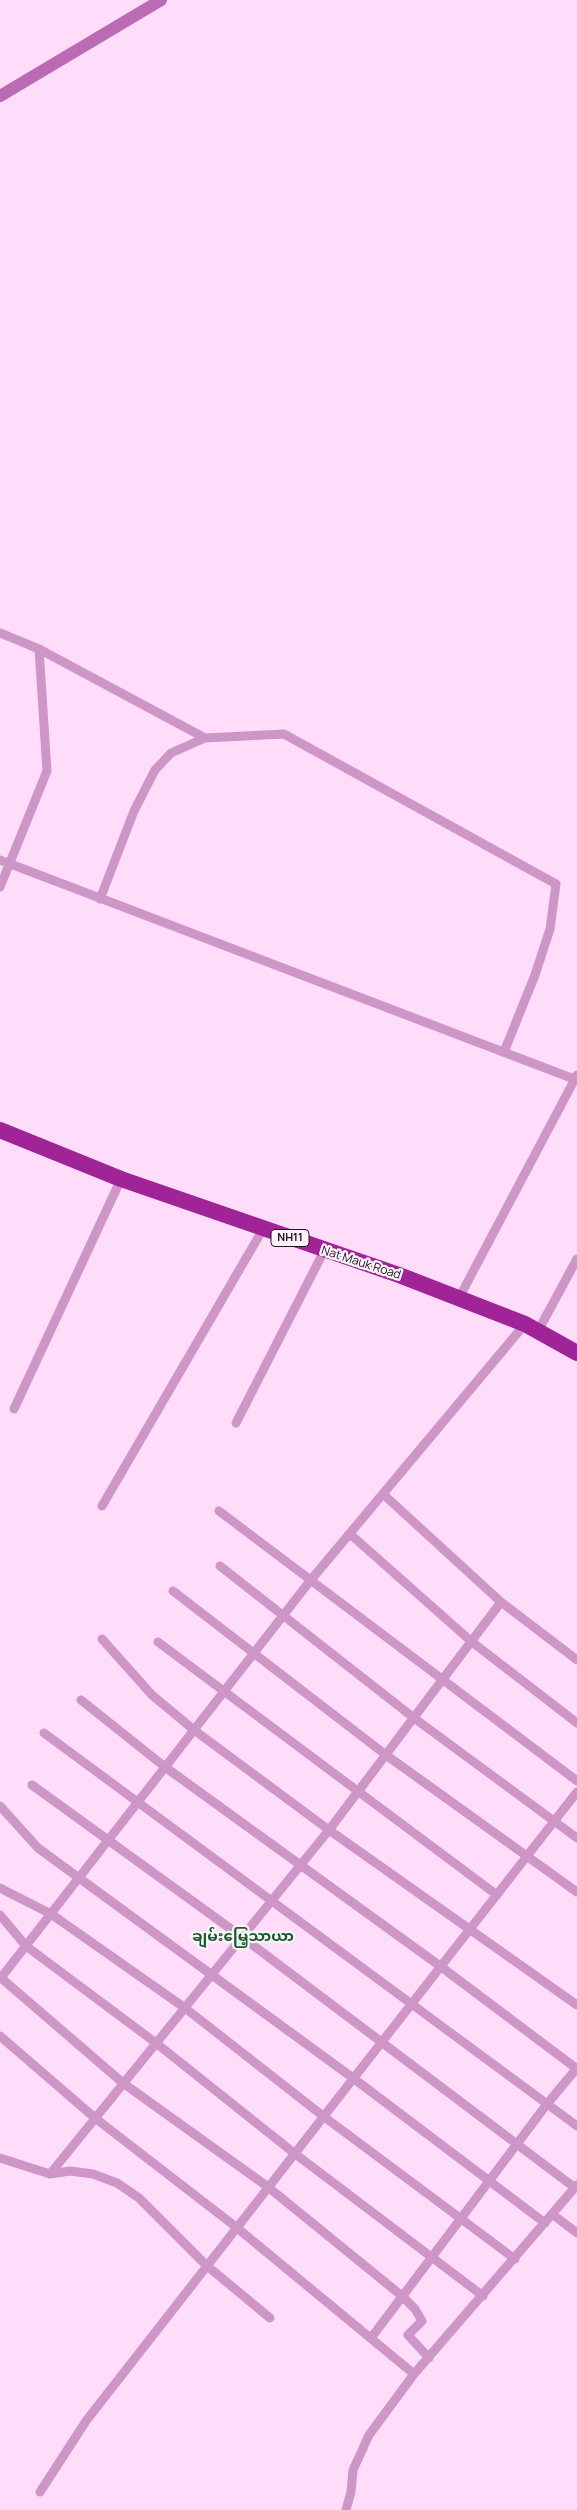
<!DOCTYPE html>
<html>
<head>
<meta charset="utf-8">
<style>
	body { margin:0 }
	canvas { display:block; background:#ffdcfa }
</style>
</head>
<body>
<canvas width="577" height="2510"></canvas>
<script>
const context = document.querySelector('canvas').getContext('2d');
context.lineJoin = 'round';
function shape(rows) {
  const path = new Path2D();
  for (const r of rows) {
    path.moveTo(r[0], r[1]);
    for (let i = 2; i < r.length; i += 2) path.lineTo(r[i], r[i + 1]);
  }
  return path;
}
function strokePath(path, color, width, dash) {
  context.strokeStyle = color;
  context.lineWidth = width;
  context.lineCap = dash ? 'butt' : 'round';
  context.setLineDash(dash || []);
  context.stroke(path);
}
function write(font, color, halo, rows, align = 'center') {
  context.font = font + ' Manrope,"Noto Sans Myanmar",sans-serif';
  context.lineWidth = 4.5;
  context.setLineDash([]);
  context.textBaseline = 'middle';
  context.strokeStyle = halo;
  context.fillStyle = color;
  for (const [text, x, y, turn = 0] of rows) {
    context.save();
    context.translate(x, y);
    context.rotate((+turn || 0) * Math.PI / 180);
    context.textAlign = isNaN(turn) ? turn : align;
    if (halo) context.strokeText(text, 0, 0);
    context.fillText(text, 0, 0);
    context.restore();
  }
}
strokePath(shape([
	[0,633,39,649,47,771,0,887],
	[39,649,205,738],
	[0,860,574,1079],
	[100,899,134,811,155,770,171,753,205,738,284,734,556,884,550,929,535,975,504,1052],
	[459,1298,577,1075],
	[538,1331,577,1259],
	[14,1409,121,1179],
	[236,1423,324,1251],
	[383,1494,501,1602,577,1660],
	[102,1506,263,1229],
	[219,1511,577,1781],
	[350,1534,472,1642,577,1723],
	[220,1566,414,1718,577,1838],
	[173,1591,386,1755,577,1892],
	[102,1639,152,1695,194,1730,329,1830,577,2005],
	[158,1642,497,1895],
	[81,1700,165,1767,440,1966,577,2069],
	[44,1733,577,2126],
	[32,1785,242,1937,575,2188],
	[0,1806,38,1848,353,2078,545,2223],
	[0,1888,51,1914,185,2008,323,2116,515,2259],
	[0,1915,26,1946,156,2043,294,2153,483,2296],
	[1,1978,123,2083,268,2187,402,2296,415,2309,422,2321,408,2335,429,2358],
	[0,1979,310,1581,525,1324],
	[0,2036,95,2118,236,2227,414,2374],
	[0,2158,50,2174,70,2171,93,2174,117,2183,139,2198,206,2265,270,2318],
	[50,2174,329,1830,501,1602],
	[552,2214,577,2233],
	[371,2338,547,2104,577,2068],
	[40,2492,86,2421,577,1792],
	[346,2510,351,2492,353,2470,369,2435,414,2374,577,2185]
]), '#cd96c6', 9);
strokePath(shape([
	[0,96,161,0]
]), '#bb6bb3', 12);
strokePath(shape([
	[0,1130,121,1179,399,1275,525,1324,577,1353]
]), '#a02398', 16);
for (const [x, y, w] of [
	[290,1238,38]
]) {
  const box = new Path2D();
  box.roundRect(x - w / 2, y - 8.5, w, 17, 4);
  context.fillStyle = '#fcf3fa';
  context.fill(box);
  strokePath(box, '#21121f', 1);
}
write('bold 11px', '#21121f', null, [
	["NH11",290,1238]
]);
write('12px', '#21121f', '#fcf3fa', [
	["Nat Mauk Road",361,1263,18]
]);
write('bold 15px', '#175c2f', '#fcf3fa', [
	["ချမ်းမြေ့သာယာ",243,1937]
]);
</script>
</body>
</html>
